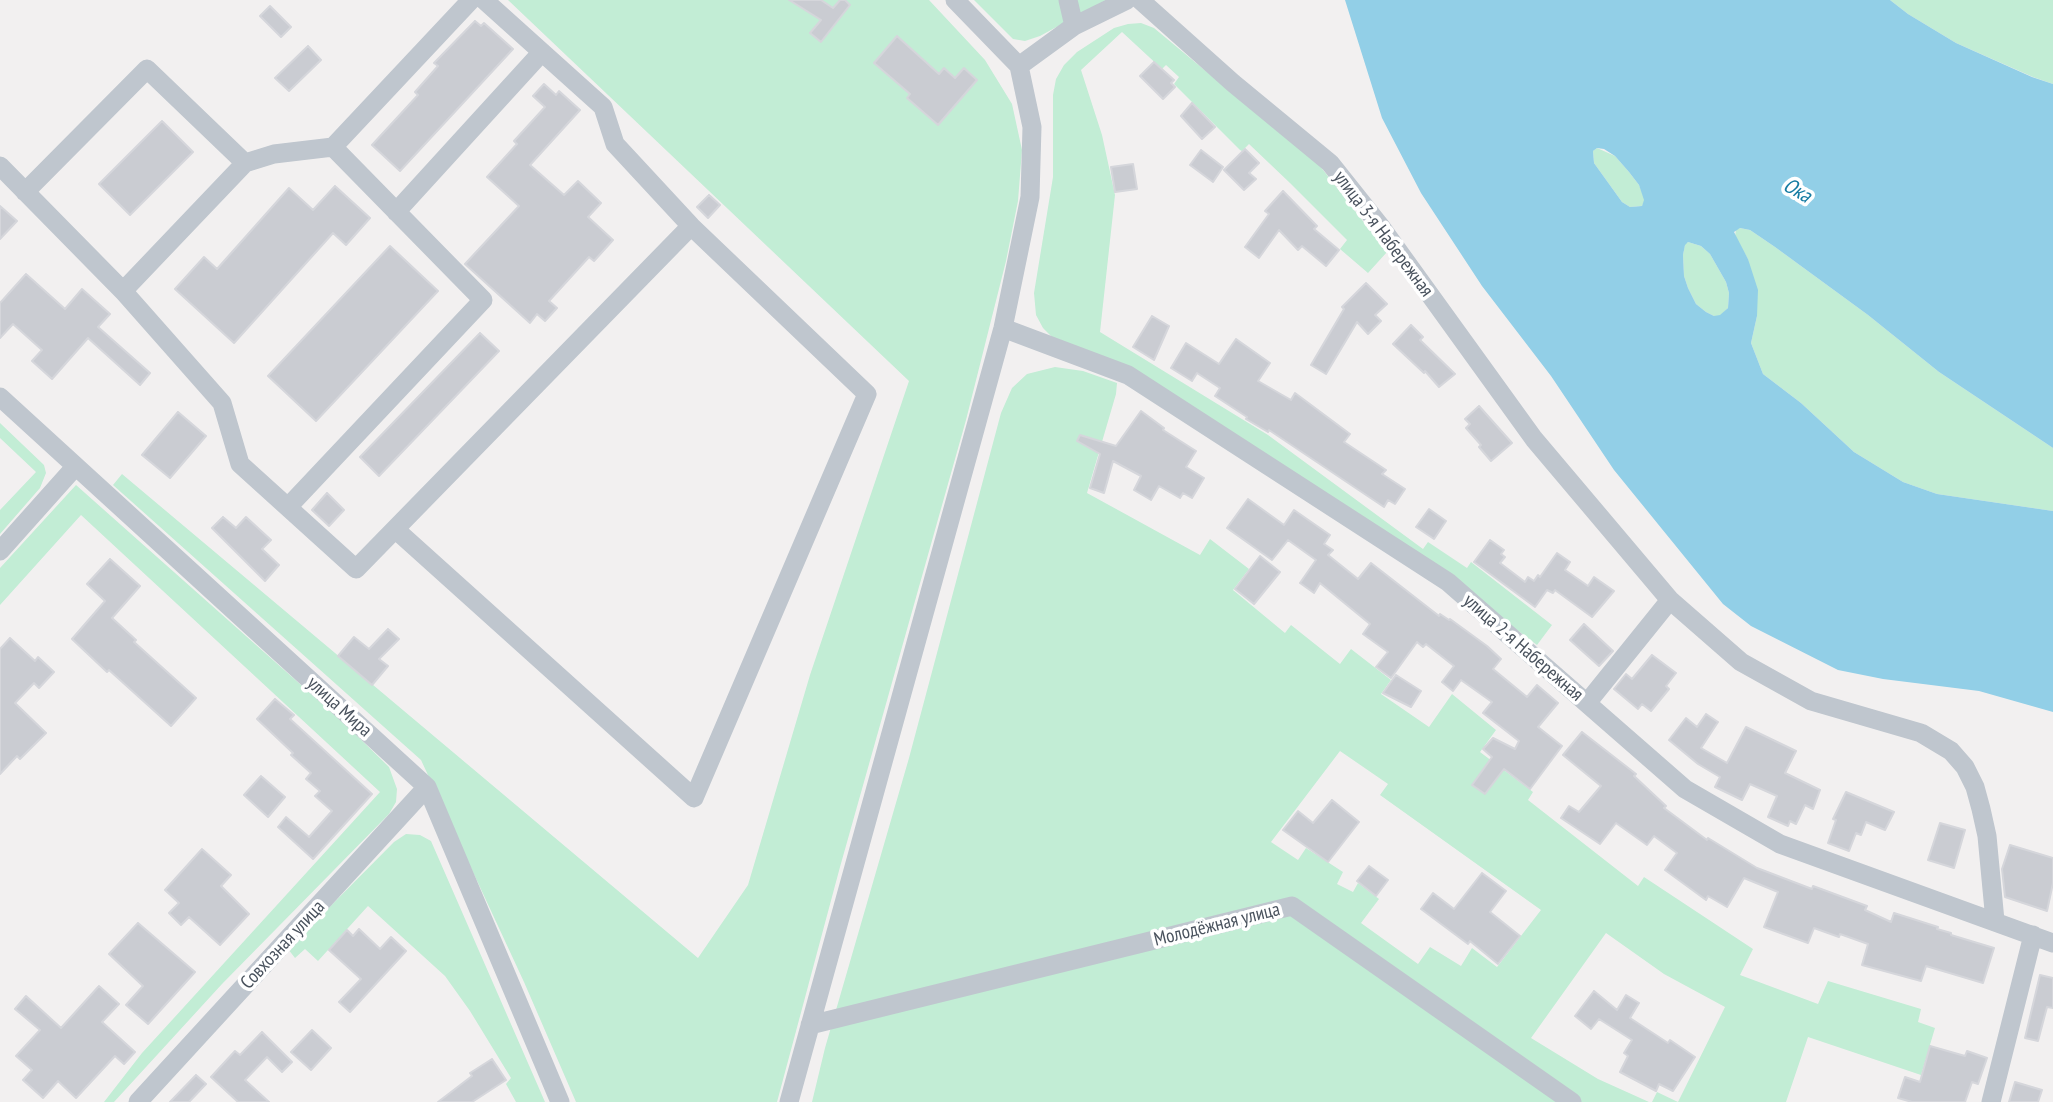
<!DOCTYPE html>
<html>
<head>
<meta charset="utf-8">
<style>
	body { margin:0 }
	canvas { display:block; background:#f2f0f0 }
</style>
</head>
<body>
<canvas width="2053" height="1102"></canvas>
<script>
const context = document.querySelector('canvas').getContext('2d');
context.lineJoin = 'round';
function fillPath(path, color) {
  context.fillStyle = color;
  context.fill(path, 'evenodd');
}
function shape(rows) {
  const path = new Path2D();
  for (const r of rows) {
    path.moveTo(r[0], r[1]);
    for (let i = 2; i < r.length; i += 2) path.lineTo(r[i], r[i + 1]);
  }
  return path;
}
function strokePath(path, color, width, dash) {
  context.strokeStyle = color;
  context.lineWidth = width;
  context.lineCap = dash ? 'butt' : 'round';
  context.setLineDash(dash || []);
  context.stroke(path);
}
function write(font, color, halo, rows, align = 'center') {
  context.font = font + ' "PT Sans Narrow",sans-serif';
  context.lineWidth = 7;
  context.setLineDash([]);
  context.textBaseline = 'middle';
  context.strokeStyle = halo;
  context.fillStyle = color;
  for (const [text, x, y, turn = 0] of rows) {
    context.save();
    context.translate(x, y);
    context.rotate((+turn || 0) * Math.PI / 180);
    context.textAlign = isNaN(turn) ? turn : align;
    if (halo) context.strokeText(text, 0, 0);
    context.fillText(text, 0, 0);
    context.restore();
  }
}
fillPath(shape([
	[508,0,929,0,985,60,1012,104,1022,150,1018,201,1006,261,966,420,840,867,777,1102,576,1102,524,982,421,760,113,485,122,474,698,958,748,885,810,675,909,381],
	[974,0,1106,0,1040,36,1025,41,1013,39],
	[1890,0,2053,0,2053,84,2033,77,1956,43,1908,14],
	[1141,23,1154,28,1320,166,1387,252,1368,273,1340,249,1347,240,1290,183,1249,144,1242,151,1240,150,1174,84,1179,77,1166,65,1162,69,1122,32,1081,70,1102,135,1115,195,1100,332,1268,435,1423,549,1428,542,1467,568,1471,562,1552,625,1537,645,1440,572,1056,341,1043,328,1036,315,1034,293,1053,177,1053,95,1056,79,1064,65,1077,52,1114,28,1128,24],
	[1597,148,1615,156,1629,172,1639,185,1645,200,1642,206,1630,207,1622,202,1594,163,1593,151],
	[1740,228,1750,230,1775,247,1868,315,1939,372,2053,448,2053,511,1937,494,1903,482,1854,452,1801,403,1763,374,1751,343,1757,316,1748,259,1735,237,1736,229],
	[1688,242,1701,246,1710,254,1726,282,1729,293,1728,308,1720,316,1714,316,1706,312,1696,304,1688,288,1684,276,1683,255,1685,244],
	[1055,367,1083,371,1117,383,1116,394,1087,493,1200,555,1210,539,1249,569,1233,590,1285,633,1291,625,1340,664,1351,649,1391,680,1381,694,1429,727,1452,694,1496,730,1480,752,1533,792,1528,800,1638,886,1644,877,1753,949,1740,975,1818,1004,1828,981,1921,1009,1918,1022,1935,1028,1921,1075,1808,1037,1786,1102,1652,1102,1657,1092,1678,1102,1725,1007,1664,974,1606,933,1531,1038,1598,1079,1649,1102,812,1102,825,1048,909,758,1001,413,1012,388,1027,374],
	[1340,751,1388,784,1380,795,1541,910,1497,967,1472,948,1461,966,1430,947,1418,964,1361,923,1379,899,1358,883,1353,892,1337,884,1343,872,1306,848,1298,860,1271,842],
	[0,423,44,465,46,473,40,488,0,534,0,510,36,472,0,438],
	[76,485,345,724,389,767,397,789,396,802,389,814,222,984,114,1102,104,1102,142,1053,380,792,81,515,0,605,0,568],
	[406,834,420,835,431,841,545,1102,516,1102,506,1084,511,1078,470,1011,445,976,368,906,318,961,305,949,295,958,288,949,394,842]
]), '#c2edd5');
fillPath(shape([
	[1345,0,1890,0,1908,14,1956,43,2032,77,2053,84,2053,448,1939,372,1868,315,1775,247,1750,230,1740,228,1734,232,1748,259,1758,290,1757,316,1751,343,1763,374,1801,403,1854,452,1903,482,1937,494,2053,511,2053,712,1979,691,1883,679,1838,670,1751,626,1723,604,1614,470,1551,376,1482,286,1421,193,1382,118],
	[1597,148,1604,149,1615,156,1629,172,1639,185,1644,200,1642,206,1630,207,1622,202,1594,163,1593,151],
	[1688,242,1701,246,1710,254,1726,282,1729,293,1728,308,1720,315,1714,316,1706,312,1696,304,1688,288,1684,276,1683,255,1685,245]
]), '#92cfe7');
const building = shape([
	[789,0,821,0,833,8,840,0,845,0,850,5,821,42,810,33,821,20,789,0],
	[270,6,291,27,281,37,260,16,270,6],
	[475,21,481,26,484,23,513,49,400,171,372,145,418,95,415,92,438,66,434,63,475,21],
	[897,36,939,74,944,68,955,78,964,68,977,80,938,125,907,98,910,94,874,63,897,36],
	[308,46,321,60,289,91,275,78,308,46],
	[1154,62,1174,80,1171,83,1175,87,1163,99,1140,76,1154,62],
	[544,84,556,95,559,91,580,110,530,165,564,195,578,181,601,203,588,217,613,240,594,261,589,257,549,301,557,308,545,321,537,314,530,323,465,264,519,206,487,177,517,144,514,141,545,107,533,96,544,84],
	[1192,103,1215,127,1202,139,1181,116,1192,103],
	[162,121,193,152,130,215,99,184,162,121],
	[1245,149,1259,163,1249,173,1256,179,1244,190,1224,170,1245,149],
	[1201,150,1223,167,1213,182,1190,165,1201,150],
	[1133,164,1137,189,1115,192,1111,167,1133,164],
	[335,186,370,218,346,245,333,233,234,343,175,289,204,257,217,269,289,188,313,210,335,186],
	[1283,191,1317,226,1314,229,1339,250,1326,266,1302,246,1298,250,1279,230,1259,258,1245,247,1269,214,1265,211,1283,191],
	[709,195,720,205,708,218,697,207,709,195],
	[0,206,17,221,0,239,0,206],
	[390,246,438,291,316,421,268,376,390,246],
	[26,274,65,309,82,289,110,314,98,327,150,373,140,385,88,338,52,379,32,361,42,350,13,324,0,338,0,303,26,274],
	[1366,283,1387,304,1375,315,1381,321,1368,334,1357,322,1326,374,1311,365,1344,309,1342,307,1366,283],
	[1152,316,1169,326,1154,360,1133,347,1152,316],
	[1411,325,1423,337,1420,340,1455,374,1439,387,1425,371,1424,373,1393,344,1411,325],
	[480,333,499,351,379,476,360,457,480,333],
	[1236,339,1270,363,1258,381,1291,400,1295,393,1350,434,1344,442,1386,470,1382,474,1405,489,1395,504,1388,500,1384,507,1269,430,1268,432,1246,419,1247,417,1215,396,1220,388,1197,373,1192,381,1171,368,1186,343,1219,364,1236,339],
	[1479,406,1512,443,1491,461,1479,447,1481,445,1466,428,1470,424,1465,419,1479,406],
	[1141,411,1164,428,1163,430,1196,451,1186,467,1204,478,1192,498,1183,493,1180,498,1159,486,1151,500,1134,490,1141,476,1113,461,1104,493,1090,488,1100,454,1077,441,1080,435,1116,446,1141,411],
	[178,412,206,436,170,478,142,455,178,412],
	[327,493,344,510,329,526,312,510,327,493],
	[1248,499,1284,525,1294,510,1330,535,1324,544,1333,550,1328,555,1358,579,1371,563,1439,616,1440,614,1449,620,1450,619,1487,646,1501,659,1493,669,1527,697,1537,685,1558,703,1538,727,1562,746,1530,789,1504,769,1485,794,1472,785,1492,757,1483,749,1493,738,1515,749,1519,741,1483,713,1492,702,1461,680,1453,691,1442,682,1454,666,1426,644,1423,647,1417,642,1391,678,1376,667,1388,652,1363,634,1370,624,1320,583,1314,593,1300,583,1316,560,1288,540,1272,560,1227,528,1248,499],
	[1429,509,1446,521,1434,539,1416,527,1429,509],
	[223,517,236,528,246,517,271,540,262,549,279,565,265,581,212,528,223,517],
	[1490,540,1504,550,1501,554,1505,557,1500,563,1525,582,1528,577,1534,581,1538,575,1540,577,1557,553,1570,562,1565,570,1588,586,1594,577,1614,591,1592,617,1555,590,1553,593,1547,590,1535,607,1474,562,1490,540],
	[1260,556,1280,572,1254,604,1235,589,1260,556],
	[110,559,140,586,112,618,136,640,134,642,196,698,171,726,109,670,107,672,72,639,105,601,87,584,110,559],
	[1584,624,1613,651,1599,666,1570,640,1584,624],
	[388,629,399,639,379,659,388,666,372,685,338,656,354,637,369,649,388,629],
	[10,638,35,661,38,657,54,672,39,688,34,683,15,703,46,733,20,759,17,756,0,774,0,649,10,638],
	[1652,655,1676,673,1666,686,1669,689,1651,711,1642,704,1638,709,1614,689,1626,674,1632,679,1652,655],
	[1396,675,1421,691,1411,707,1383,693,1396,675],
	[275,699,294,715,290,719,372,794,313,859,278,827,286,817,309,837,332,811,315,796,320,791,306,779,311,773,291,755,293,753,257,719,275,699],
	[1706,714,1718,722,1701,748,1727,763,1746,727,1796,751,1785,773,1820,790,1813,809,1805,805,1796,824,1790,821,1788,826,1768,817,1777,796,1750,784,1742,800,1715,787,1720,777,1698,764,1669,740,1686,718,1697,727,1706,714],
	[1582,732,1636,774,1634,776,1666,806,1664,808,1707,840,1708,838,1757,868,1812,889,1813,886,1867,906,1865,910,1891,922,1894,913,1938,927,1937,929,1951,933,1951,935,1994,948,1983,983,1926,966,1921,981,1862,965,1868,944,1840,934,1839,937,1814,928,1808,943,1764,927,1778,892,1744,878,1727,907,1708,896,1706,900,1665,870,1677,853,1654,836,1647,845,1616,823,1600,844,1561,818,1569,806,1579,812,1601,786,1563,755,1582,732],
	[261,776,285,797,268,817,244,795,261,776],
	[1846,792,1894,812,1885,830,1866,822,1861,835,1856,833,1849,851,1828,843,1836,820,1833,819,1846,792],
	[1332,800,1359,822,1328,862,1283,830,1298,811,1313,823,1332,800],
	[1940,823,1965,830,1954,868,1928,860,1940,823],
	[2010,845,2053,858,2053,883,2047,911,2005,897,2002,869,2010,845],
	[202,849,231,875,221,886,249,914,220,945,189,917,181,925,169,913,179,903,165,890,202,849],
	[1369,866,1388,880,1376,896,1357,881,1369,866],
	[1482,873,1506,891,1490,912,1520,936,1498,964,1470,941,1468,944,1421,909,1433,893,1454,909,1482,873],
	[138,923,195,972,148,1024,126,1005,143,986,109,954,138,923],
	[359,929,380,949,391,937,406,951,350,1012,339,1002,361,979,329,950,347,930,353,936,359,929],
	[2040,975,2053,978,2053,1008,2047,1007,2038,1041,2025,1038,2040,975],
	[99,986,119,1004,102,1022,135,1052,124,1064,115,1056,76,1098,58,1081,43,1098,23,1080,32,1070,16,1056,40,1030,15,1009,26,996,61,1028,99,986],
	[1594,991,1617,1010,1626,995,1639,1003,1630,1018,1668,1043,1670,1040,1695,1057,1673,1091,1659,1084,1656,1091,1620,1072,1628,1056,1624,1053,1632,1040,1599,1019,1591,1029,1575,1016,1594,991],
	[312,1030,331,1048,311,1070,291,1052,312,1030],
	[262,1032,292,1062,282,1072,267,1057,245,1080,269,1102,238,1102,211,1077,235,1051,240,1055,262,1032],
	[1930,1046,1965,1056,1967,1051,1987,1058,1978,1084,1972,1082,1965,1102,1912,1102,1898,1098,1905,1077,1920,1082,1930,1046],
	[492,1059,506,1080,472,1102,438,1102,472,1076,470,1073,492,1059],
	[196,1075,206,1084,189,1102,170,1102,196,1075],
	[2015,1082,2042,1090,2038,1102,2009,1102,2015,1082]
]);
fillPath(building, '#caccd2');
strokePath(building, '#d5d6db', 2);
strokePath(shape([
	[955,0,1019,66],
	[1068,0,1074,26],
	[1140,0,1233,83,1330,163,1381,227,1534,439,1670,600,1587,703],
	[1019,66,1074,26,1127,0],
	[0,166,123,291,222,403,240,464,356,569,691,226,615,144,603,107,484,0],
	[25,192,147,69,245,163],
	[396,212,542,52],
	[123,291,245,163,274,154,333,147,471,0],
	[1003,328,1128,375,1448,582,1685,789,1780,844,2053,943],
	[0,397,427,787,560,1102],
	[288,507,483,300,333,147],
	[395,529,694,798,867,394,691,226],
	[0,551,75,467],
	[1670,600,1741,662,1811,701,1921,733,1951,751,1965,767,1975,787,1981,809,1987,836,1995,921],
	[810,1025,1292,906,1572,1102],
	[138,1102,427,787],
	[789,1102,1003,328,1030,197,1032,127,1019,66],
	[1991,1102,2033,935]
]), '#bfc6ce', 19);
write('19px', '#49525d', '#fff', [
	["улица 3-я Набережная",1383,234,53],
	["улица 2-я Набережная",1523,648,41],
	["улица Мира",339,707,42],
	["Молодёжная улица",1217,925,-14],
	["Совхозная улица",283,945,-47]
]);
write('italic 21px', '#167ca3', '#fff', [
	["Ока",1797,191,30]
]);
</script>
</body>
</html>
